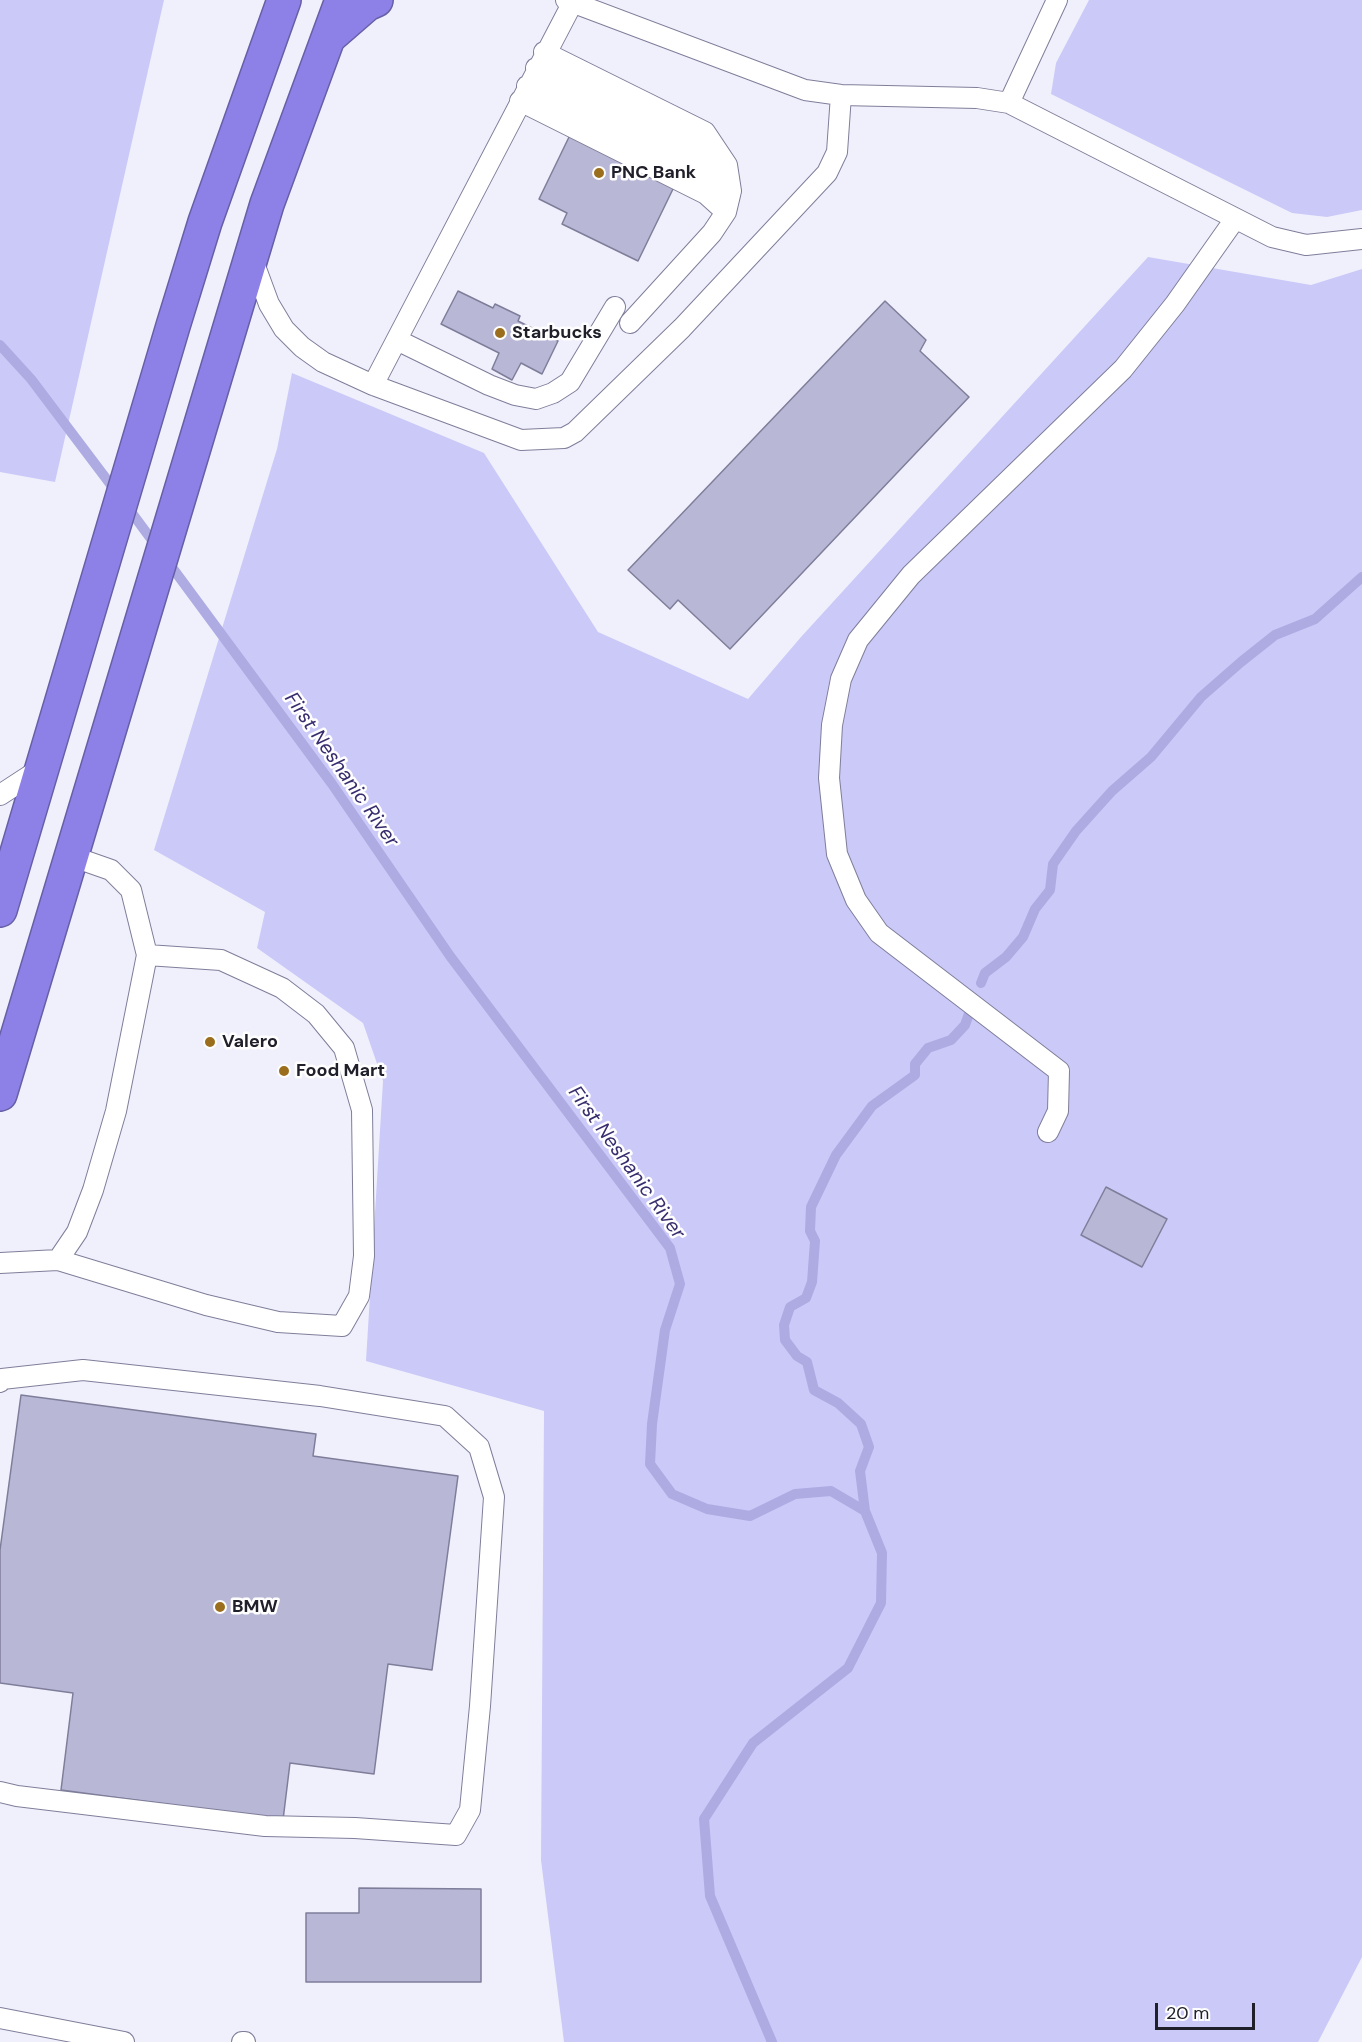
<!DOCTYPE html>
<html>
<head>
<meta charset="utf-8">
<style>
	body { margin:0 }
	#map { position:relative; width:1362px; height:2042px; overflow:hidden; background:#f0f0fc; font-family:"DM Sans",sans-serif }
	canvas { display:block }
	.scale { position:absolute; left:1155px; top:2003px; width:100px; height:27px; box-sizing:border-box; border:3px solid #20202b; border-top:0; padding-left:8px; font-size:18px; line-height:21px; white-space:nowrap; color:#20202b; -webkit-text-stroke:4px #fefefe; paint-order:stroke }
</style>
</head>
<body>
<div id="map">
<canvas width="1362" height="2042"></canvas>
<div class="scale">20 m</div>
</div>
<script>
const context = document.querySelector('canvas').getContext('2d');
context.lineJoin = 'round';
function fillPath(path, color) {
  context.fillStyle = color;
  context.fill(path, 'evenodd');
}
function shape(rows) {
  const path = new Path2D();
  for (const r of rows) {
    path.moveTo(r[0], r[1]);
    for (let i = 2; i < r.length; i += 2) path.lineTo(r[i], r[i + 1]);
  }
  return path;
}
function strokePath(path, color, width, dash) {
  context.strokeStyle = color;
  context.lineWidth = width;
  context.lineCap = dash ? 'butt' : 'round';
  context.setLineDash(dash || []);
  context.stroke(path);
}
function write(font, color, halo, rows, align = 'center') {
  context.font = font + ' "DM Sans",sans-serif';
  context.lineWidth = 5;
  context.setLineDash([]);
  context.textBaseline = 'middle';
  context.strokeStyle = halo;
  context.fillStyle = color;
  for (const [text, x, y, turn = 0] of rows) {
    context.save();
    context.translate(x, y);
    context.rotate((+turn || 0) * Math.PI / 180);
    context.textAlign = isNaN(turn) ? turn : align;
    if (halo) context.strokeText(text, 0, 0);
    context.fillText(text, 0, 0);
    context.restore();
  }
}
fillPath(shape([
	[0,0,164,0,55,482,0,472],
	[1089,0,1362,0,1362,210,1327,217,1292,213,1051,94,1056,63],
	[1148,257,1311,285,1362,269,1362,1957,1318,2042,564,2042,541,1860,544,1411,366,1361,383,1081,363,1023,257,948,265,912,154,850,277,449,292,373,484,453,598,632,748,699,801,637]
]), '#cbc9f8');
strokePath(shape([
	[0,345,31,379,117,493],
	[126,505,332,784,450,956,670,1248,680,1284,665,1330,652,1424,650,1464,672,1494,707,1509,750,1516,795,1494,831,1491,865,1511,882,1553,881,1603,848,1668,753,1743,704,1819,710,1896,772,2042],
	[981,983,985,973,1006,957,1023,937,1035,909,1050,890,1053,864,1076,831,1112,791,1151,757,1201,697,1241,662,1275,635,1315,619,1362,577],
	[865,1511,860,1471,869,1447,861,1424,838,1403,814,1390,807,1362,797,1356,785,1340,784,1325,790,1307,806,1298,812,1282,815,1241,810,1231,811,1207,836,1155,872,1106,915,1075,915,1064,928,1048,951,1040,965,1025,970,1011]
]), '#aeabe2', 10);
const building = shape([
	[595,100,637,120,674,187,638,261,562,224,567,213,539,199,570,135,576,138,595,100],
	[458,291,493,308,495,304,520,316,518,321,558,341,542,374,521,363,512,380,492,369,499,353,441,324,458,291],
	[885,301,926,340,920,351,969,397,730,649,678,600,670,609,628,570,885,301],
	[1106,1187,1167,1219,1142,1267,1081,1235,1106,1187],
	[21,1395,316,1434,313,1456,458,1476,432,1670,388,1664,374,1774,290,1763,283,1820,61,1790,73,1693,0,1683,0,1550,21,1395],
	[359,1888,481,1889,481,1982,306,1982,306,1913,359,1913,359,1888]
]);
fillPath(building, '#b8b7d6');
strokePath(building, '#7f7e9a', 1.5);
const lane = shape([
	[566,0,805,90,841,95,977,98,1009,103,1272,237,1306,245,1362,239],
	[544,52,705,132,727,165,731,191,726,212,712,233,630,323],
	[536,68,722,162],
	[527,86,712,178,731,191],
	[520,101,706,194,726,212],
	[1009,103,1057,0],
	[252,258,269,304,284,329,302,347,323,362,373,385,521,440,564,438,575,432,682,328,827,173,837,152,841,95],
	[397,340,489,385,515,395,536,399,553,393,570,382,615,307],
	[373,385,574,0],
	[0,795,40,769],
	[1048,1132,1058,1111,1059,1071,879,933,856,900,837,854,829,778,832,725,841,679,858,640,911,575,1123,369,1175,304,1235,219],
	[58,1260,77,1232,93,1190,116,1111,147,955],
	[0,1263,58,1260,206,1305,278,1322,342,1326,359,1296,364,1256,362,1110,344,1048,316,1014,282,988,221,960,147,955,131,890,111,870,71,856],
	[0,1382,2,1379,83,1370,320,1396,445,1416,479,1447,494,1497,480,1706,470,1810,456,1835,355,1828,265,1826,17,1796,0,1792],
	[0,2018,124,2042],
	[242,2042,245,2042]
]);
const highway = shape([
	[329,37,367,4,376,0],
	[0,910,173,326,205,222,284,0],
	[0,1094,267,204,342,0]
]);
strokePath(lane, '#7f7e9a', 22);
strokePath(highway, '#675fa6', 36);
strokePath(lane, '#fff', 20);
strokePath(highway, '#8d81e8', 33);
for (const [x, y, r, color] of [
	[599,173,6,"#9b6e1e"],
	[500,333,6,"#9b6e1e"],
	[210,1042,6,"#9b6e1e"],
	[284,1071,6,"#9b6e1e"],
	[220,1607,6,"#9b6e1e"]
]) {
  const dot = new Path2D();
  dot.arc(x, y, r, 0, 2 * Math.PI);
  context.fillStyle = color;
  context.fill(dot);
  strokePath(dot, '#fefefe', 2);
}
write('bold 18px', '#20202b', '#fefefe', [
	["PNC Bank",611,173],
	["Starbucks",512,333],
	["Valero",222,1042],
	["Food Mart",296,1071],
	["BMW",232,1607]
], 'left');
write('italic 20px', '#382d6e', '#fefefe', [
	["First Neshanic River",341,770,55],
	["First Neshanic River",626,1163,54]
]);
</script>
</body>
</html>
